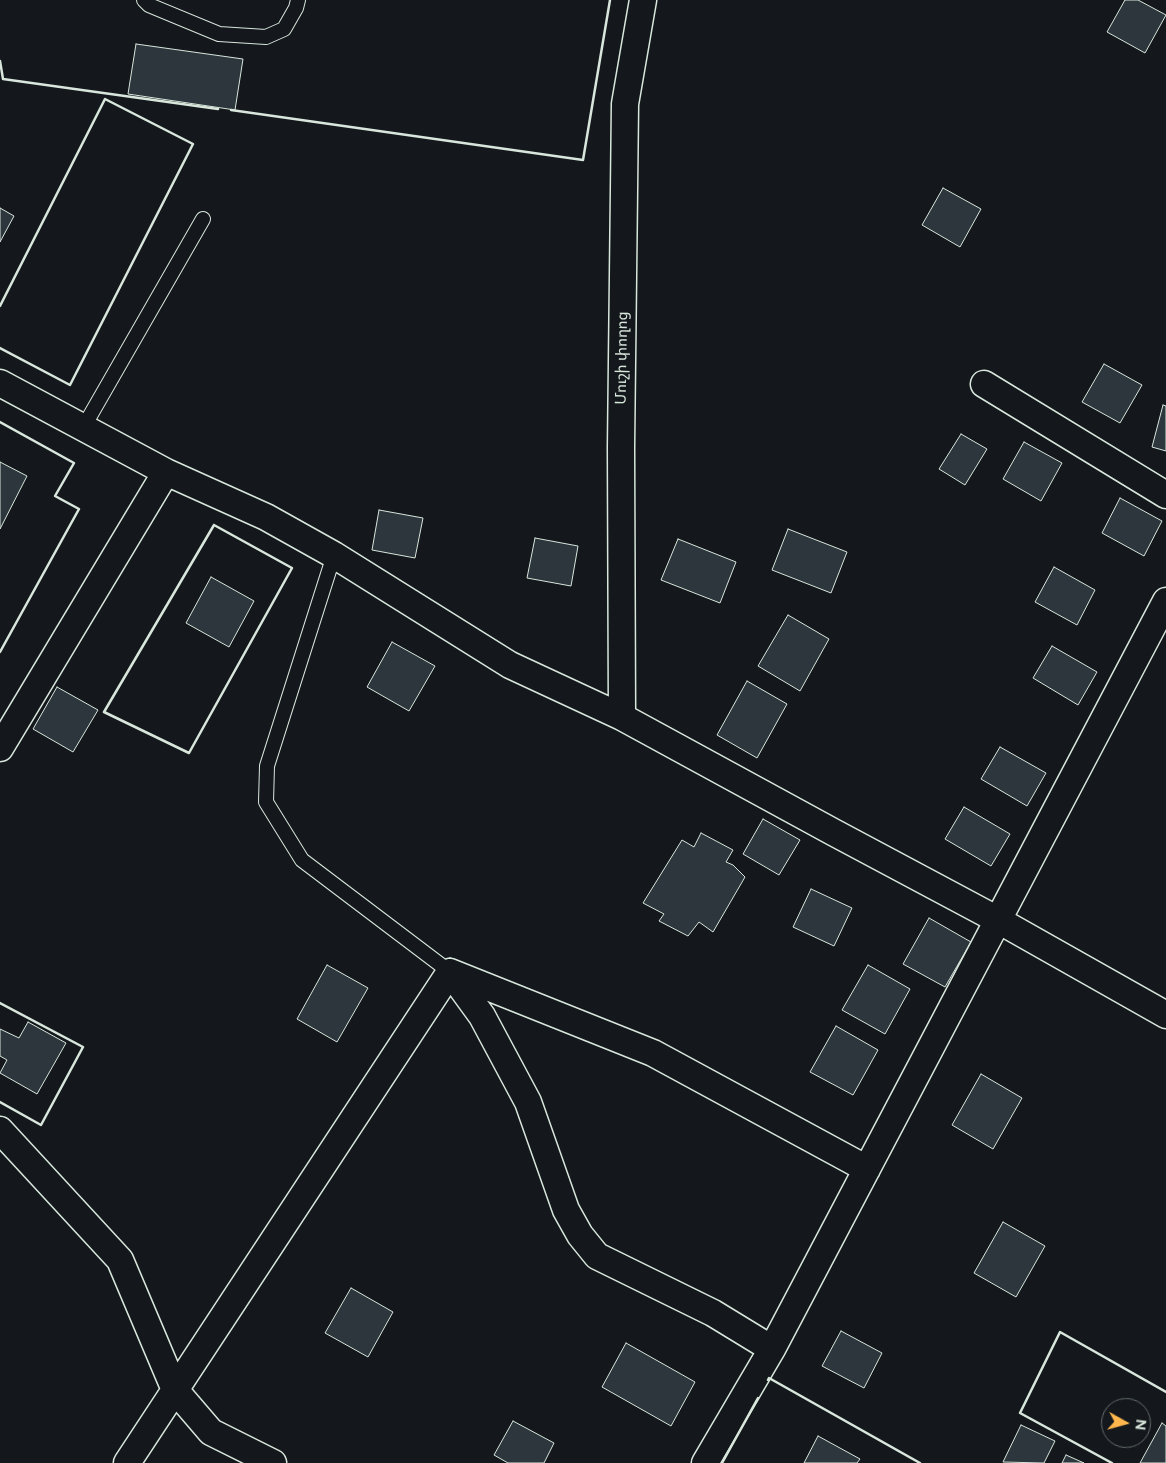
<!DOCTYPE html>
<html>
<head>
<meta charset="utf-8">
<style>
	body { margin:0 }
	#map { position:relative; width:1166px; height:1463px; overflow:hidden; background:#14181c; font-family:Figtree,sans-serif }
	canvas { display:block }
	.north { position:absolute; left:1101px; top:1398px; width:50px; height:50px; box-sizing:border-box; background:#14181c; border:1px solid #626a69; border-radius:50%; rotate:97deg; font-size:14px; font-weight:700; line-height:20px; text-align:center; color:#d8e6dc }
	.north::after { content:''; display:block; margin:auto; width:18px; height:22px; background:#ffb74d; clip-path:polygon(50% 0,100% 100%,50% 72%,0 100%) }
</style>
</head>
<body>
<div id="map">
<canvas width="1166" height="1463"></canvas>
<div class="north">N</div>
</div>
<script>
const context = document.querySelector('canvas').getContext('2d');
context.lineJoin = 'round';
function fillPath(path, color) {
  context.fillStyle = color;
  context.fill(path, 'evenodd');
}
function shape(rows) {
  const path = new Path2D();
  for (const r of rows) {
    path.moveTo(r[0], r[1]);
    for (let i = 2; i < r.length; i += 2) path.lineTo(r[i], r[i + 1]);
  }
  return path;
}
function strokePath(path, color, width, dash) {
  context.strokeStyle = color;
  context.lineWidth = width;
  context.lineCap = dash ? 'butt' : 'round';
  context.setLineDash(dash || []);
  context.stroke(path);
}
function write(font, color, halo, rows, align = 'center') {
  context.font = font + ' Figtree,"Noto Sans Armenian",sans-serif';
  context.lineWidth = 4;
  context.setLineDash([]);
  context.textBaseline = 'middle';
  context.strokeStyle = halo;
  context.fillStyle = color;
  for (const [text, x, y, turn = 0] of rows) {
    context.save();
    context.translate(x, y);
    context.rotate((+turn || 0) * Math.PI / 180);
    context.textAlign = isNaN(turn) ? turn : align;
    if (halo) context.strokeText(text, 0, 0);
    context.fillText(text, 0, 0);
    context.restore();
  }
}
const building = shape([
	[1125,0,1138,0,1166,15,1145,53,1107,32,1125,0],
	[136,44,243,59,235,110,128,94,136,44],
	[943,188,981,209,960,247,922,225,943,188],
	[0,208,14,216,0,242,0,208],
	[1104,364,1142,385,1120,423,1082,402,1104,364],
	[1163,405,1166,406,1166,451,1152,447,1163,405],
	[961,434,987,449,965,485,939,469,961,434],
	[1024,442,1062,463,1041,501,1003,479,1024,442],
	[0,462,27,476,0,529,0,462],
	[1120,498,1162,521,1144,556,1102,533,1120,498],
	[379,510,423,518,415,558,372,550,379,510],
	[788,529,847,552,831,593,772,570,788,529],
	[535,538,578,546,571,586,527,578,535,538],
	[678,539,736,562,720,603,661,580,678,539],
	[1054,567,1095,590,1077,625,1035,602,1054,567],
	[211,577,254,601,229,647,186,623,211,577],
	[788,615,829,639,800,691,758,666,788,615],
	[392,642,435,666,409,711,367,687,392,642],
	[1052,646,1097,672,1078,705,1033,678,1052,646],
	[747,681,787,704,757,758,717,735,747,681],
	[57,687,98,710,73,752,33,729,57,687],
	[1000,747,1046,773,1027,806,981,779,1000,747],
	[964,807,1010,834,991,866,945,839,964,807],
	[763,819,800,840,779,875,743,854,763,819],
	[701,833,733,850,726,862,733,865,745,877,713,932,699,922,688,936,659,921,664,914,643,903,682,840,694,847,701,833],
	[811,889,852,908,834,946,793,927,811,889],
	[929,918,971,942,945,987,903,964,929,918],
	[327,965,368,988,337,1042,297,1019,327,965],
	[868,965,910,989,885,1034,842,1010,868,965],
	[28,1022,66,1043,37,1094,0,1073,7,1060,0,1056,0,1029,19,1038,28,1022],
	[836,1026,878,1050,853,1095,810,1072,836,1026],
	[981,1074,1022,1098,993,1149,952,1125,981,1074],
	[1003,1222,1045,1246,1016,1297,974,1273,1003,1222],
	[351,1288,393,1312,368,1357,325,1333,351,1288],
	[841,1331,882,1353,864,1388,822,1366,841,1331],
	[626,1343,695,1382,671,1426,602,1387,626,1343],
	[513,1421,554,1443,544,1463,508,1463,494,1455,513,1421],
	[1162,1423,1166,1426,1166,1463,1140,1463,1162,1423],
	[1021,1425,1055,1441,1044,1463,1003,1462,1021,1425],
	[818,1436,860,1459,857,1463,804,1463,818,1436],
	[1066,1455,1084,1463,1062,1463,1066,1455]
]);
fillPath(building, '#2c363c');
strokePath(building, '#d8e6dc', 1);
const service = shape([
	[144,0,149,5,219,34,266,37,284,29,296,8,298,0],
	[83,428,203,219],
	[334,555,267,766,266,802,302,860,450,972]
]);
const minor = shape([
	[0,383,166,472,266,517,334,555,510,665,622,717,833,832,998,920,1166,1015],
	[984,384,1166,495],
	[622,717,621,447,625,104,643,0],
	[0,748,166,472],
	[450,972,482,1016,528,1102,566,1210,580,1235,597,1256,713,1313,772,1349],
	[450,972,653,1053,867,1169],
	[0,1130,120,1260,175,1390,211,1432,273,1463],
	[127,1463,450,972],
	[705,1463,772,1349,1166,601]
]);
strokePath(service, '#d8e6dc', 16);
strokePath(minor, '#d8e6dc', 29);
strokePath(service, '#14181c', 14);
strokePath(minor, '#14181c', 26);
strokePath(shape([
	[0,61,3,79,218,109],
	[231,110,583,160,610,0],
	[0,306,105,99,193,144,70,385,0,348],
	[0,422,74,463,55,496,79,509,0,652],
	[214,525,292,568,189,753,104,712,214,525],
	[0,1003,83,1047,41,1125,0,1102],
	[768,1380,769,1378,920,1463],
	[722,1463,758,1398],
	[1112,1463,1020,1413,1060,1332,1166,1392]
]), '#d8e6dc', 2.5);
write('15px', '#d8e6dc', '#14181c', [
	["Մուշի փողոց",622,358,-89]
]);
</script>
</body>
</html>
